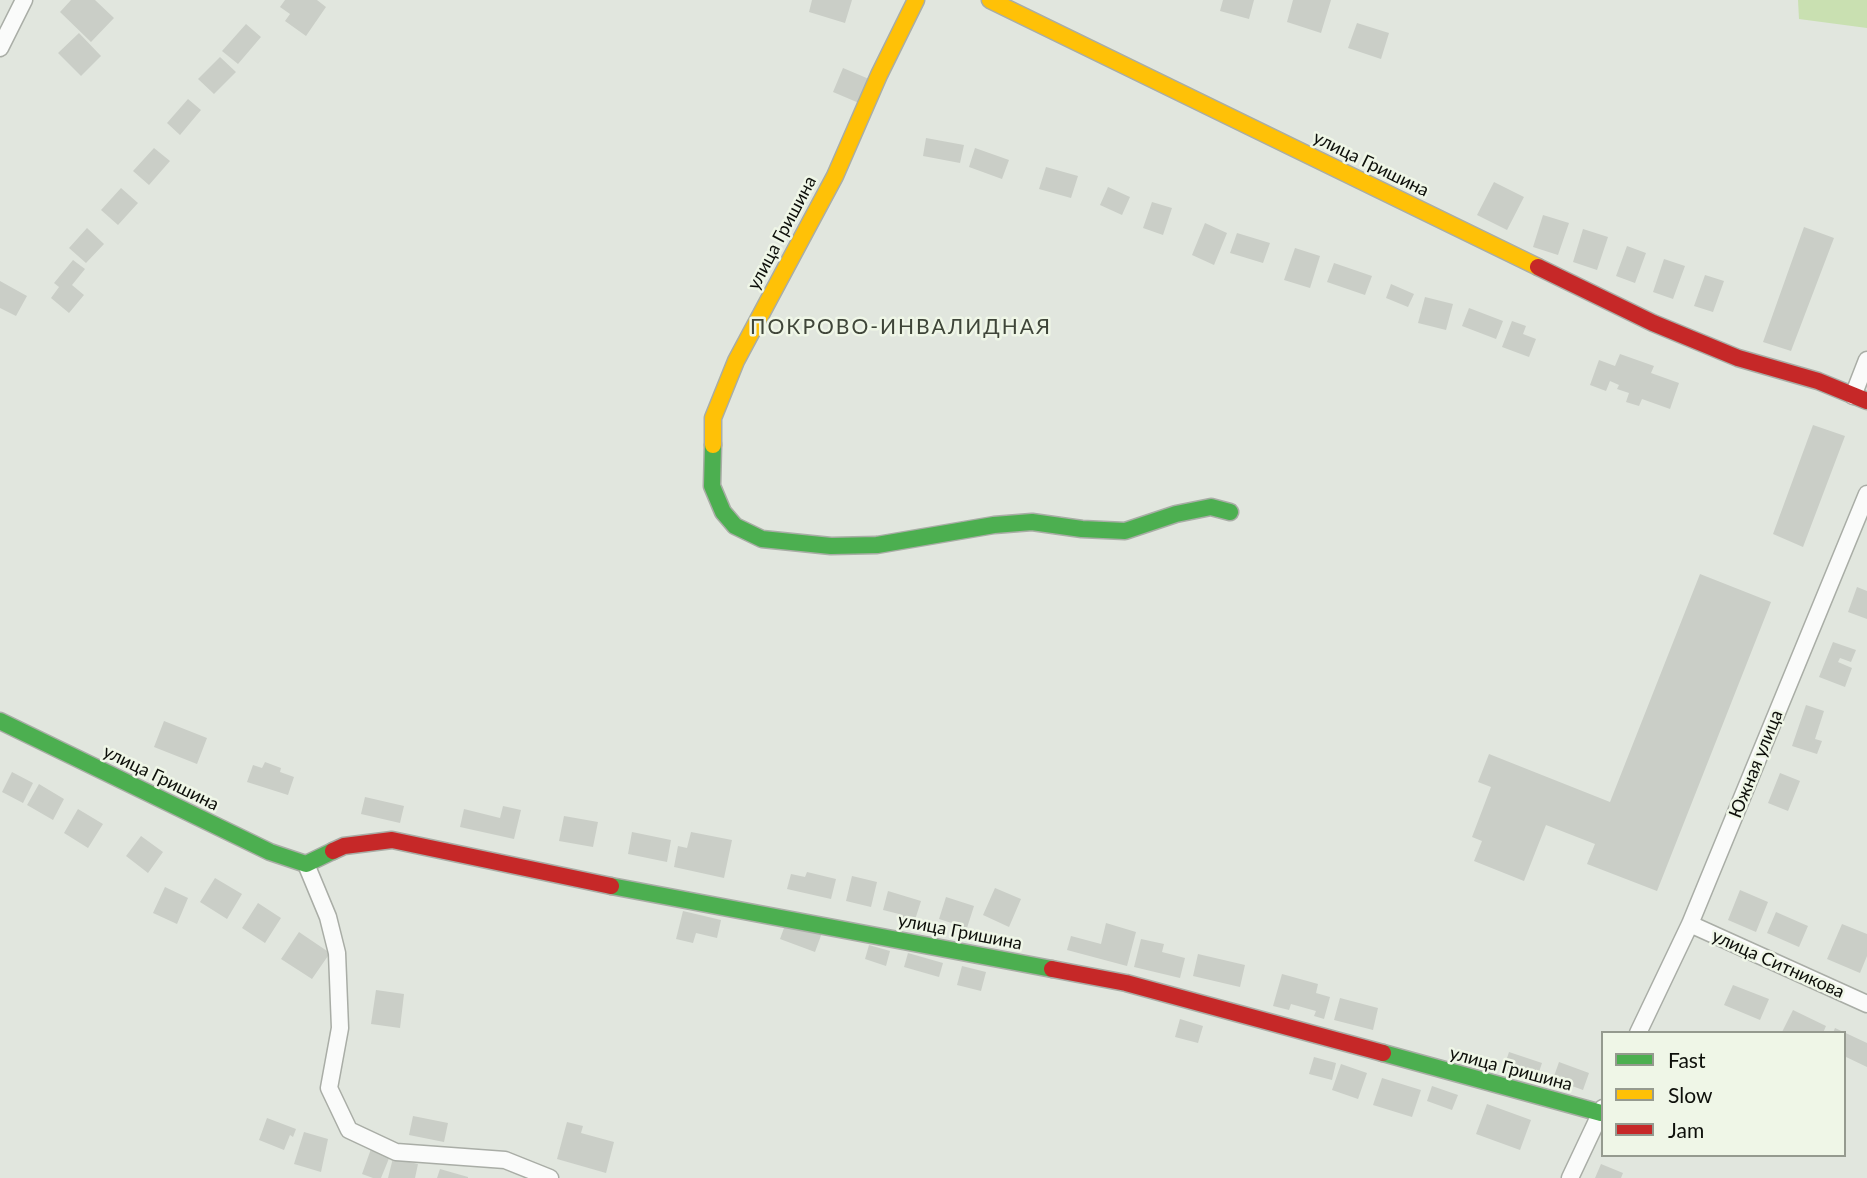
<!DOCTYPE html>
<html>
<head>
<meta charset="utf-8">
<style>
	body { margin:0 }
	#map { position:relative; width:1867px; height:1178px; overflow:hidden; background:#e1e6de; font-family:Lato,sans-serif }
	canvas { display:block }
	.legend { position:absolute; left:1601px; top:1031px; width:245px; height:126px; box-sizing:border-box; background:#eff6e7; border:2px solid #959a8f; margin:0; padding:9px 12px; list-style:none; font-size:21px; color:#0d0f0a }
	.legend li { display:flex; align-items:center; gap:14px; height:35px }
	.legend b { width:35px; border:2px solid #959a8f }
</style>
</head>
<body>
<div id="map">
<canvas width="1867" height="1178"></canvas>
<ul class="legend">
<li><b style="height:9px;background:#4caf50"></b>Fast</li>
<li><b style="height:9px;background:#ffc107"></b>Slow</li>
<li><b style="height:9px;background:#c62828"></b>Jam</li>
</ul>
</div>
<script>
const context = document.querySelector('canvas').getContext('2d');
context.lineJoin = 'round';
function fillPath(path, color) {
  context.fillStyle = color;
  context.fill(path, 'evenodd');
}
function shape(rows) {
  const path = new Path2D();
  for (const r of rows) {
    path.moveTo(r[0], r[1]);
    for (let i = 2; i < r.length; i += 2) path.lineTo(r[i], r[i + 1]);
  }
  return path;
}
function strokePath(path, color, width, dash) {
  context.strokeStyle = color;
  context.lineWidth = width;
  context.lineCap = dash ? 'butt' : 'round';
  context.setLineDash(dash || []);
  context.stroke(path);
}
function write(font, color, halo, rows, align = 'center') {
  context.font = font + ' Lato,sans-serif';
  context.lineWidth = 5;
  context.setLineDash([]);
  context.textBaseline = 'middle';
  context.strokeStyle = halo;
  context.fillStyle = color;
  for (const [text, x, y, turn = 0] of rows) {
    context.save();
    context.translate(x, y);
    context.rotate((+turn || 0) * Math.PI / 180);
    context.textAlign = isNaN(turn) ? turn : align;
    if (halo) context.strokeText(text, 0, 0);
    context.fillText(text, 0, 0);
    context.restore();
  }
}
fillPath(shape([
	[1798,0,1867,0,1867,28,1799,19]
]), '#c9e0b1');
fillPath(shape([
	[71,0,95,0,114,18,91,42,60,12],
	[285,0,317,0,326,7,306,36,285,21,290,14,280,7],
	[812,0,852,0,845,23,809,12],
	[1223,0,1254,0,1249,19,1220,11],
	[1293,0,1331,0,1321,33,1287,22],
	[1357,23,1389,33,1381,59,1348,48],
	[246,24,261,37,238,64,222,51],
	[79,33,101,56,81,76,58,53],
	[220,57,236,72,214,94,198,79],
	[843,68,869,79,859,103,833,92],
	[188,99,201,110,180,135,167,123],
	[926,138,964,145,960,163,923,156],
	[154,148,170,161,149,185,133,171],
	[975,148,1009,160,1002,179,969,167],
	[1046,167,1078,176,1071,198,1039,189],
	[1494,182,1524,197,1507,230,1477,215],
	[1108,187,1130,197,1122,215,1100,205],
	[121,188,138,203,118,225,101,210],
	[1152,202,1172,208,1163,235,1143,228],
	[1543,215,1569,223,1558,255,1533,247],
	[1205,223,1227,233,1214,265,1192,255],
	[1804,227,1834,238,1791,351,1763,342],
	[87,228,104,244,86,263,69,248],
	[1583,229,1608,237,1597,270,1573,262],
	[1237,233,1270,243,1263,263,1230,253],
	[1627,246,1646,253,1635,283,1616,276],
	[1295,248,1320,256,1310,288,1284,280],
	[1664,259,1685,266,1673,299,1653,292],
	[73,260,85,269,72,285,84,295,69,313,51,298,59,287,54,283],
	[1334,263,1372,276,1365,295,1327,282],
	[1705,275,1724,281,1713,312,1694,306],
	[0,281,27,296,16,316,0,308],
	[1391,284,1414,294,1408,307,1386,298],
	[1425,297,1453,304,1446,330,1418,323],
	[1469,308,1503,321,1496,339,1462,326],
	[1512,321,1526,326,1523,334,1536,339,1529,357,1502,347],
	[1620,354,1654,366,1651,373,1679,383,1670,409,1642,399,1639,406,1626,402,1629,393,1617,389,1619,385,1610,381,1606,391,1590,385,1599,360,1615,366],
	[1813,425,1845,436,1803,547,1773,534],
	[1700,574,1771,602,1657,891,1587,864,1595,844,1546,825,1524,881,1474,861,1482,841,1472,837,1491,787,1478,782,1489,754,1610,802],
	[1857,587,1867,591,1867,619,1848,612],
	[1833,642,1856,650,1851,662,1840,658,1838,662,1852,668,1845,687,1819,677],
	[1806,705,1824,711,1815,739,1822,741,1817,754,1792,746],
	[164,721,207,738,197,764,154,747],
	[265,762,281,768,280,772,294,777,288,795,247,782,253,765,262,768],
	[12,772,33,783,23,803,2,792],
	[1780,773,1800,781,1788,811,1768,803],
	[39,784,64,799,53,820,27,805],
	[365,797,404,806,400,823,361,814],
	[503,806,521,810,514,839,460,827,464,809,500,818],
	[78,809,103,824,88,848,64,833],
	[564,816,598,822,593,847,559,841],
	[632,832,671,840,667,862,628,854],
	[691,832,732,840,724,878,674,867,678,846,687,848],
	[141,836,163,852,148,873,126,856],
	[807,872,836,879,831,899,787,889,791,874,805,877],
	[852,876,877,882,871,907,846,901],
	[215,878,242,894,227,919,200,902],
	[165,887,188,898,177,924,153,913],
	[995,888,1021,899,1009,927,983,915],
	[1740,890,1768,902,1756,932,1728,920],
	[888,891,921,901,914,923,901,920,903,915,883,910],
	[946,897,974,906,967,928,939,919],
	[258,903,281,918,265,943,242,928],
	[683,911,721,920,717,938,696,933,693,943,676,939],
	[1776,912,1808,926,1799,947,1767,933],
	[788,917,823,930,815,952,780,939],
	[1106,923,1136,932,1127,966,1067,950,1071,936,1101,944],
	[1842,924,1867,934,1867,956,1860,973,1827,959],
	[299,932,330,953,312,979,281,959],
	[1141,939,1164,944,1162,952,1185,958,1180,978,1134,967],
	[869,945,890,951,886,966,865,959],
	[908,953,943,963,939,977,904,967],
	[1198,954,1245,965,1240,987,1193,976],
	[962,966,986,972,981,991,957,985],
	[1282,974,1318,984,1316,993,1330,997,1324,1019,1314,1016,1316,1011,1291,1004,1289,1010,1273,1006],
	[1733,985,1769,999,1760,1020,1724,1005],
	[376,990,404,994,400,1028,371,1024],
	[1340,998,1378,1008,1373,1030,1334,1020],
	[1793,1010,1826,1026,1823,1033,1782,1032],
	[1180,1019,1203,1026,1198,1043,1175,1037],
	[1835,1028,1867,1043,1867,1067,1844,1056,1844,1033,1833,1033],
	[1509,1052,1542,1063,1536,1081,1503,1070],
	[1314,1057,1336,1063,1332,1080,1309,1074],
	[1559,1062,1589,1073,1583,1090,1553,1079],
	[1341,1064,1367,1073,1358,1099,1332,1090],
	[1382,1078,1421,1090,1412,1117,1373,1105],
	[1432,1086,1458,1095,1452,1110,1427,1101],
	[1487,1104,1531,1120,1520,1150,1476,1134],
	[413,1116,448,1123,444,1142,409,1135],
	[267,1118,296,1129,293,1137,290,1135,284,1150,259,1140],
	[567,1122,583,1126,581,1133,614,1142,606,1173,557,1159],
	[304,1132,328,1139,321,1172,294,1164],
	[371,1149,390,1156,381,1178,373,1178,362,1174],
	[393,1158,418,1164,415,1178,388,1178],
	[1601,1164,1623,1173,1621,1178,1595,1178],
	[440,1169,468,1177,468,1178,437,1178]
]), '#cacec7');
const street = shape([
	[0,48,24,0],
	[1853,396,1867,360],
	[306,864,328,917,337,953,340,1028,329,1088,349,1130,396,1152,505,1160,550,1178],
	[1690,924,1867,1004],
	[1638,1033,1690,924,1867,494],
	[1570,1178,1603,1108]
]);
const fast = shape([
	[713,445,712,486,723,512,735,526,762,539,831,546,877,545,994,525,1032,522,1082,529,1125,531,1176,514,1211,507,1230,512],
	[0,721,270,852,306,864,333,851],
	[611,886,1052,969],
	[1383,1053,1601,1113]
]);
const slow = shape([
	[990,0,1538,267],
	[713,445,713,418,736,361,835,176,879,75,916,0]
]);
const jam = shape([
	[1538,267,1653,323,1738,358,1818,381,1867,401],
	[333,851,344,846,392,840,611,886],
	[1052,969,1126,983,1383,1053]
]);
strokePath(street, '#a9ada6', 19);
strokePath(fast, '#a9ada6', 19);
strokePath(slow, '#a9ada6', 19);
strokePath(jam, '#a9ada6', 19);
strokePath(street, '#fafbfa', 16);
strokePath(fast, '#4caf50', 16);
strokePath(slow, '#ffc107', 16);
strokePath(jam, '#c62828', 16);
write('18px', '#0d0f0a', '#eff6e7', [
	["улица Гришина",1371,164,26],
	["улица Гришина",782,233,-62],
	["Южная улица",1756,764,-68],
	["улица Гришина",161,778,26],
	["улица Гришина",960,932,11],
	["улица Ситникова",1778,964,24],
	["улица Гришина",1511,1069,15]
]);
context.letterSpacing = '2px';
write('21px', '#3f4539', '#eff6e7', [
	["ПОКРОВО-ИНВАЛИДНАЯ",901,327]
]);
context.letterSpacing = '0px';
</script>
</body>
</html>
